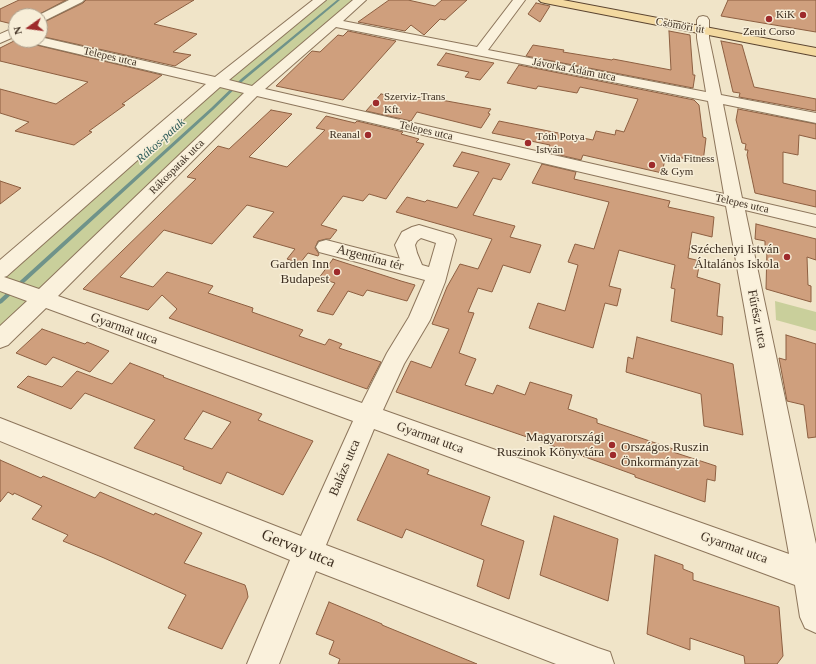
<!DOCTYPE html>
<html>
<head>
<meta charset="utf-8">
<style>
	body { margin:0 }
	#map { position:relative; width:816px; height:664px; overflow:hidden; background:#f0e4c8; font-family:"Times New Roman",serif }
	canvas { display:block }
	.north { position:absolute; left:8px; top:8px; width:40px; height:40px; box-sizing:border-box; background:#f7eed8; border:1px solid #ada18e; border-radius:50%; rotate:256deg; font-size:11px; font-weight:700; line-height:16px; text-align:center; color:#3d2e20 }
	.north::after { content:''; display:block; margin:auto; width:14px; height:18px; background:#9e2a2b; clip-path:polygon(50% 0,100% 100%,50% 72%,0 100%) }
</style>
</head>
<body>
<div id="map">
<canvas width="816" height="664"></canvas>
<div class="north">N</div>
</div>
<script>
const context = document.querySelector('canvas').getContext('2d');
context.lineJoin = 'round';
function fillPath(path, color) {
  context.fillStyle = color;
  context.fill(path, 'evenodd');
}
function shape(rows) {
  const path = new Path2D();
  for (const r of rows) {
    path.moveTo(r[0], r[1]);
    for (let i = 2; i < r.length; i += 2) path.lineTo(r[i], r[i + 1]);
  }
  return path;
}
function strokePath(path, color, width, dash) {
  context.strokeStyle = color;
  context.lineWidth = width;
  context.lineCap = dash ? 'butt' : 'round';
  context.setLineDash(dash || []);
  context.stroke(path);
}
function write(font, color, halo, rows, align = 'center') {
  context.font = font + ' "Times New Roman",serif';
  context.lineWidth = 3;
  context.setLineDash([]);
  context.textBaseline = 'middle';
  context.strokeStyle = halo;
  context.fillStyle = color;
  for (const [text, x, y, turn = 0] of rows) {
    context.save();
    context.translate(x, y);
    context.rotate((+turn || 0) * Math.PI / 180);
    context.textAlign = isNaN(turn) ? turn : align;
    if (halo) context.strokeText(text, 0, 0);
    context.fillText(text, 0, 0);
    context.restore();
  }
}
fillPath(shape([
	[324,0,355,0,254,84,0,327,0,277,215,89,232,78],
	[775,301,816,312,816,331,776,320]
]), '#c9cf9b');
fillPath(shape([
	[337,0,340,0,243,81,213,110,2,303,0,304,0,299,211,108,241,79,337,0]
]), '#6f938a');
const building = shape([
	[19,0,66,0,36,16,16,16,16,25,0,21,0,9,19,0],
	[86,0,194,0,154,24,197,34,173,52,191,55,175,66,40,36,40,24,83,3,86,0],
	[389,0,408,0,435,6,442,0,467,0,445,20,440,19,424,35,411,25,405,31,358,22,389,0],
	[728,0,816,0,816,32,721,16,728,0],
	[536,3,550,6,540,22,528,14,536,3],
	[348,31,396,41,343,100,276,86,312,51,320,52,338,35,343,36,348,31],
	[669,31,690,35,693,75,695,75,693,88,526,56,533,45,564,50,563,52,612,60,613,59,671,70,669,31],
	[16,40,29,40,32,44,162,75,122,104,125,105,89,131,92,132,74,145,15,131,29,122,0,113,0,89,56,104,88,82,0,61,0,48,16,40],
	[721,41,742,45,754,87,816,99,816,111,739,97,740,93,733,92,721,41],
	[446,53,478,60,494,63,480,80,465,77,469,72,437,65,446,53],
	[519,65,694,100,699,105,703,137,706,138,703,162,666,155,662,173,583,155,581,160,547,152,550,145,492,133,499,121,593,140,596,131,615,135,616,130,624,132,638,99,580,87,577,93,538,86,536,89,507,83,519,65],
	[381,94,416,100,419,96,491,109,488,113,490,114,481,128,417,112,411,121,366,111,381,94],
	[738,109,816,124,816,139,799,135,798,155,783,152,783,183,816,191,816,207,755,193,747,155,748,150,745,150,746,144,742,143,736,120,738,109],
	[271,110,292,114,249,157,287,167,325,130,316,128,326,116,355,123,357,121,403,132,401,134,419,139,416,142,424,144,386,199,369,194,363,201,343,196,321,225,337,230,330,239,326,239,318,241,315,248,319,254,318,256,308,253,300,263,287,259,295,249,253,237,274,212,247,205,212,244,164,230,120,277,153,287,167,272,213,286,208,293,253,308,252,312,303,330,299,336,325,345,329,339,342,344,339,348,381,362,367,389,169,318,177,309,162,295,148,310,83,289,196,179,187,177,218,146,229,149,271,110],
	[462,152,510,164,501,180,493,178,473,215,515,226,510,237,541,245,530,273,503,265,492,292,478,288,468,312,474,313,459,353,476,359,465,385,493,394,497,385,525,395,530,382,572,395,568,409,597,419,597,423,673,449,673,452,716,466,715,481,707,479,705,502,635,477,635,475,588,458,396,392,411,361,431,368,449,329,432,324,447,287,460,264,478,269,492,239,396,212,407,197,425,202,427,200,457,208,479,172,453,166,462,152],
	[542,164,576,172,574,179,670,201,668,207,714,217,712,237,692,232,688,258,700,261,697,277,720,284,717,316,723,317,722,335,671,321,675,289,671,288,675,265,619,250,609,286,621,289,617,306,605,303,593,348,529,328,538,303,565,311,578,265,568,262,575,244,594,249,609,202,532,183,542,164],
	[0,181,21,188,0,204,0,181],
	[756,224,816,239,816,260,807,257,808,285,811,286,811,302,766,289,767,248,765,247,765,241,755,239,756,224],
	[333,259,401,281,415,285,407,301,367,290,363,296,348,291,333,315,317,311,335,283,319,278,333,259],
	[42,329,85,344,87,342,109,351,90,372,53,357,46,365,16,353,42,329],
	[786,335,816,344,816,437,808,438,804,405,787,401,779,358,786,360,786,335],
	[637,337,733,364,743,435,704,426,701,394,626,372,628,357,633,359,637,337],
	[130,363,164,376,163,377,262,414,258,420,313,441,283,495,227,472,221,484,183,469,184,467,134,448,155,420,85,393,71,409,17,387,28,376,62,387,77,371,112,384,130,363],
	[203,411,231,422,212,449,184,439,203,411],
	[388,454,429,470,427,474,490,497,481,525,524,541,509,599,477,586,484,560,406,529,402,538,357,520,388,454],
	[0,460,41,478,43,476,95,498,100,492,154,515,155,513,202,533,184,563,245,585,247,591,248,597,222,649,168,628,186,595,104,558,63,541,68,535,32,519,42,506,14,493,13,495,8,492,0,502,0,460],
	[554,516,618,539,608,601,540,575,554,516],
	[655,555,683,565,683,569,693,573,693,580,779,607,783,656,777,664,745,664,744,656,690,638,690,650,647,634,655,555],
	[329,602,382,624,382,625,477,664,338,664,340,659,329,654,334,641,316,634,329,602]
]);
fillPath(building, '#cf9f7d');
strokePath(building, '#8d5f41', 1);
const minor = shape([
	[69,0,84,0,82,2,40,23,40,16,37,16,69,0],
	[313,0,326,0,229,80,252,86,353,0,366,0,343,21,477,47,513,0,525,0,488,50,706,92,697,38,697,20,699,17,703,16,707,17,709,20,709,38,721,95,816,113,816,123,723,104,742,198,816,215,816,227,745,210,816,544,816,633,805,628,800,617,795,585,374,429,326,545,598,648,610,652,614,664,556,664,316,571,279,664,247,664,290,560,0,441,0,418,301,536,353,421,46,308,8,345,0,348,0,326,27,301,0,291,0,260,206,84,36,44,32,43,30,40,40,40,40,37,215,77,313,0],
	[336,27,708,101,724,194,265,89,336,27],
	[220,87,244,93,39,289,4,277,7,276,220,87],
	[257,96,726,206,789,554,383,410,404,364,430,320,445,282,456,240,453,235,419,225,412,227,402,232,395,245,400,259,326,240,319,242,316,247,319,252,425,280,409,317,387,353,362,403,58,296,257,96],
	[421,238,436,243,429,267,422,265,417,253,415,245,417,241,421,238],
	[16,27,16,36,0,43,0,34,16,27]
]);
const major = shape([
	[539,0,563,0,816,48,816,56,545,3,541,2,539,0]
]);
strokePath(minor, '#8d765c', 2);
strokePath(major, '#5b4430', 2);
fillPath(minor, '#faf1dc');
fillPath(major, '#f3d9a0');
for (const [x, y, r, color] of [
	[803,15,4,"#9e2a2b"],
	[769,19,4,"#9e2a2b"],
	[376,103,4,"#9e2a2b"],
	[368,135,4,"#9e2a2b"],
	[528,143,4,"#9e2a2b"],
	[652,165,4,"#9e2a2b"],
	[787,257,4,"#9e2a2b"],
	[337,272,4,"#9e2a2b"],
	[612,445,4,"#9e2a2b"],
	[613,455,4,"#9e2a2b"]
]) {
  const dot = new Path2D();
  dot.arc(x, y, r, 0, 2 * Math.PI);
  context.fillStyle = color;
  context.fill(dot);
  strokePath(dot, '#f7eed8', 1.5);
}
write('11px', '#3d2e20', '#f7eed8', [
	["KiK",795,15,"right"],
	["Zenit Corso",769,32,"center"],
	["Szerviz-Trans",384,97],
	["Kft.",384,110],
	["Reanal",360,135,"right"],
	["Tóth Potya",536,137],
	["István",536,150],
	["Vida Fitness",660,159],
	["& Gym",660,172]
], 'left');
write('11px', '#3d2e20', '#f7eed8', [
	["Csömöri út",680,26,10],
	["Telepes utca",110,57,13],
	["Jávorka Ádám utca",574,70,11],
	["Telepes utca",426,131,13],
	["Rákospatak utca",177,167,-45],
	["Telepes utca",742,204,13]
]);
write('italic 12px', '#2f5d5a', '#f7eed8', [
	["Rákos-patak",161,141,-42]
]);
write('13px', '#3d2e20', '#f7eed8', [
	["Széchenyi István",779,250],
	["Általános Iskola",779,265],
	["Garden Inn",329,265],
	["Budapest",329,280],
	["Magyarországi",604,438],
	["Ruszinok Könyvtára",604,453],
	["Országos Ruszin",621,448,"left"],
	["Önkormányzat",621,463,"left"]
], 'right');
write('13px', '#3d2e20', '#f7eed8', [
	["Argentína tér",370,258,15],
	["Fűrész utca",757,319,79],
	["Gyarmat utca",124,329,20],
	["Gyarmat utca",430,438,20],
	["Balázs utca",345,468,-67],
	["Gyarmat utca",734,548,20]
]);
write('16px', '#3d2e20', '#f7eed8', [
	["Gervay utca",298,549,22]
]);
</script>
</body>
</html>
